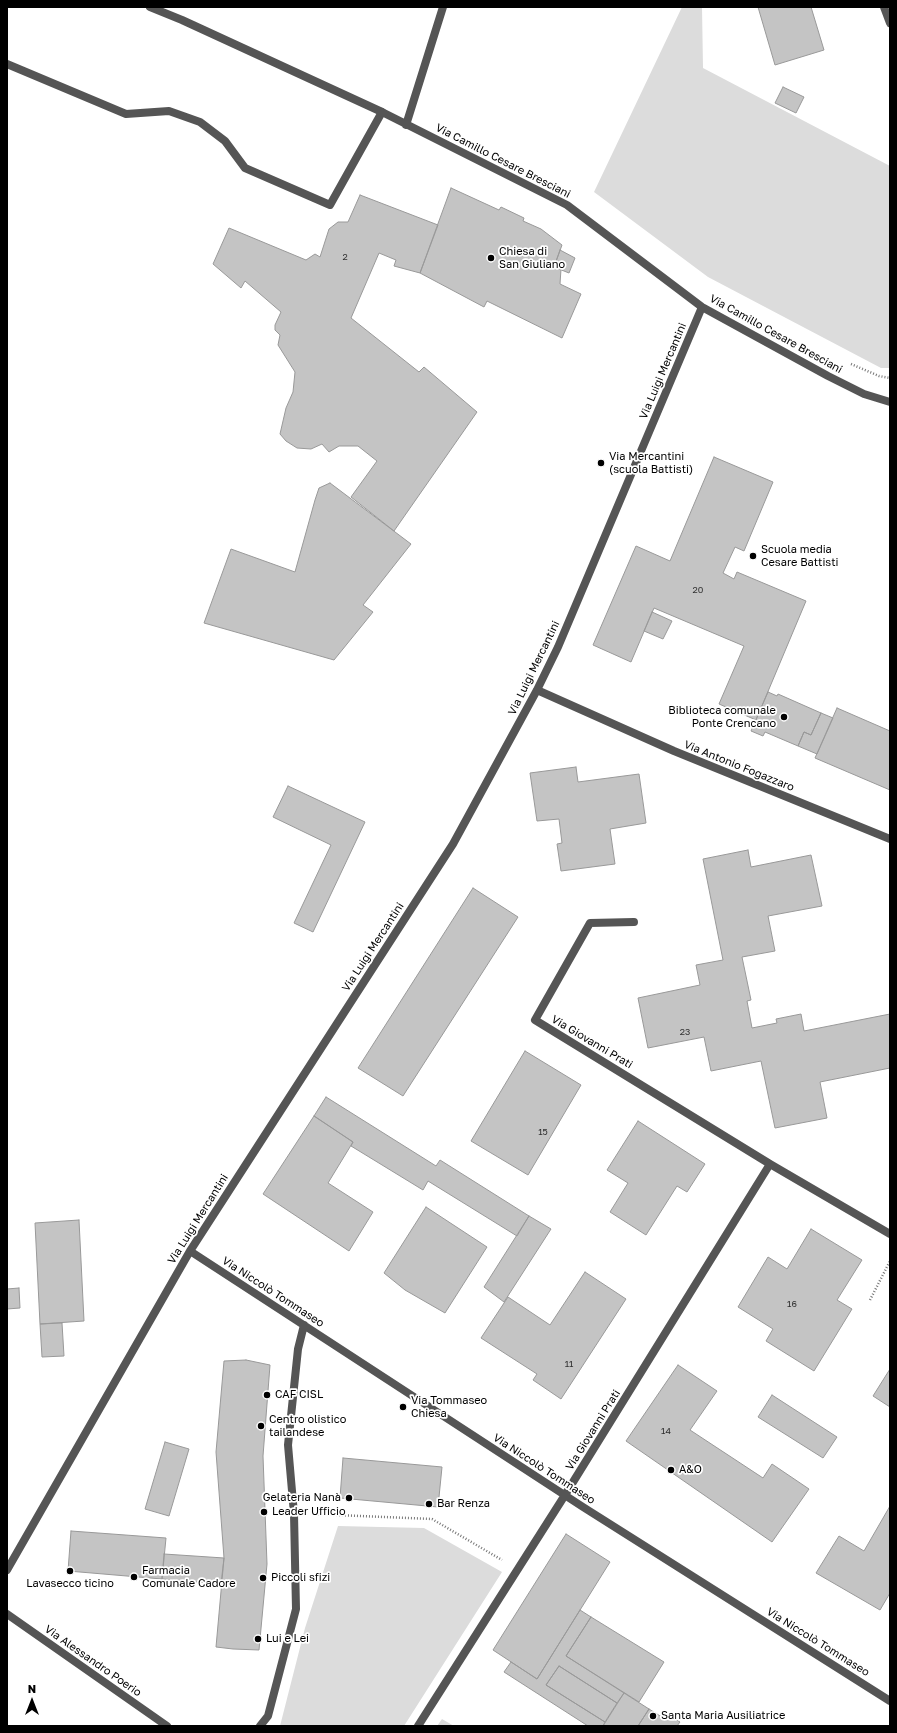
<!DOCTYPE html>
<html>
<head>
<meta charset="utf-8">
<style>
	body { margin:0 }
	#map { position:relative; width:897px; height:1733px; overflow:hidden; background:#fff; font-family:"Golos Text",sans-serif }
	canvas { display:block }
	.frame { position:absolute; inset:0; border:8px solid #000; pointer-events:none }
	.north { position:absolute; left:12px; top:1681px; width:40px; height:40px; -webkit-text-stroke:3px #fff; paint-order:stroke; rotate:0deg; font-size:11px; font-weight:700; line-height:16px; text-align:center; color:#000 }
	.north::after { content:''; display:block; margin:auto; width:14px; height:18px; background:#000; clip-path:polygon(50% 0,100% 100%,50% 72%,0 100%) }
</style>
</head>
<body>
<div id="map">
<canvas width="897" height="1733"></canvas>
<div class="frame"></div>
<div class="north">N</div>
</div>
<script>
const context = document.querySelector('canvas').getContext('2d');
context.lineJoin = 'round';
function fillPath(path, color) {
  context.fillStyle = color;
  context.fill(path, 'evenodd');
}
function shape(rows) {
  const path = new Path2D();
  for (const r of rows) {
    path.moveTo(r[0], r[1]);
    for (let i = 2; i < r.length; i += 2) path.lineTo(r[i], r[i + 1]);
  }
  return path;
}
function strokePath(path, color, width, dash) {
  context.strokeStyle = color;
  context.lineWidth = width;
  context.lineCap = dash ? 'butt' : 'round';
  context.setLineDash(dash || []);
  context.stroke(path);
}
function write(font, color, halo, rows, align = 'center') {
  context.font = font + ' "Golos Text",sans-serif';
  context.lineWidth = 3.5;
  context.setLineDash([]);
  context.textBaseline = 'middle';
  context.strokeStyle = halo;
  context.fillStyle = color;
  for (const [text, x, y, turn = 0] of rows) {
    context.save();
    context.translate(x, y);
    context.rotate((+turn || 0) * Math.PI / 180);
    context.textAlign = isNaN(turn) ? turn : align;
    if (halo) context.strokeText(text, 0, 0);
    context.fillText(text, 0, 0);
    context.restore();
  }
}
fillPath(shape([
	[682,7,702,7,703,68,890,166,890,368,881,368,708,277,594,192],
	[338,1526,424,1528,502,1572,404,1726,280,1726,305,1628],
	[442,1719,454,1726,437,1726]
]), '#dcdcdc');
const building = shape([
	[758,7,811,7,824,50,775,65,758,7],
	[783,87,804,97,796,113,775,103,783,87],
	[451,188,499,210,501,207,524,218,523,221,541,229,562,245,554,267,561,269,560,284,581,294,562,338,487,301,484,307,420,273,451,188],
	[360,195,438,225,420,273,394,266,396,260,379,253,351,318,419,372,424,367,477,412,394,531,351,497,377,461,358,446,339,446,329,452,322,444,311,449,297,448,286,441,280,434,286,408,293,392,295,372,278,345,280,335,275,330,275,325,281,312,245,281,241,288,213,264,229,228,306,260,315,254,320,257,329,229,338,222,348,222,360,195],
	[560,250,575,258,569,273,554,267,560,250],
	[714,457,773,482,744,551,735,547,723,573,734,579,737,572,806,601,756,720,719,704,744,646,654,608,631,662,593,645,636,546,670,561,714,457],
	[330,483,411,544,363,605,373,612,334,660,204,623,231,549,295,572,315,500,319,488,330,483],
	[652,612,672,621,663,639,644,631,652,612],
	[768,692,777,696,778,694,821,713,811,735,804,732,798,746,765,732,763,736,751,731,768,692],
	[837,708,890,731,890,790,815,758,837,708],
	[821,713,833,718,817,754,798,746,804,732,811,735,821,713],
	[576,767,578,782,639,774,646,823,610,829,615,864,561,871,557,844,562,843,559,819,537,821,530,773,576,767],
	[288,786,365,822,313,932,294,923,331,845,273,817,288,786],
	[748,850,751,867,811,855,822,906,768,916,775,951,742,957,751,1000,747,1001,752,1028,777,1023,776,1019,801,1014,804,1031,890,1014,890,1068,820,1082,827,1118,775,1128,761,1061,711,1071,704,1037,648,1048,638,998,700,985,696,965,723,960,703,859,748,850],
	[473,888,518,917,403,1096,358,1068,473,888],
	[525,1051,581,1085,528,1175,471,1141,525,1051],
	[326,1097,436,1166,440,1160,529,1216,517,1236,428,1181,423,1190,351,1146,353,1142,314,1116,326,1097],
	[314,1116,353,1142,328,1183,373,1212,349,1251,263,1194,314,1116],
	[638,1121,705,1164,687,1192,677,1186,646,1235,610,1212,628,1183,607,1170,638,1121],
	[426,1207,487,1247,445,1313,405,1290,384,1273,426,1207],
	[529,1216,551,1229,504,1302,484,1287,529,1216],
	[79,1220,84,1321,40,1324,35,1223,79,1220],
	[811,1229,862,1260,837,1300,852,1309,814,1371,766,1341,773,1329,738,1307,768,1257,787,1269,811,1229],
	[585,1272,626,1299,561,1399,533,1380,537,1374,481,1338,508,1297,550,1325,585,1272],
	[19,1288,20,1308,7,1309,7,1289,19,1288],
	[62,1323,64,1356,42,1357,40,1324,62,1323],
	[246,1360,270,1365,263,1456,267,1564,259,1650,233,1649,216,1647,224,1558,216,1452,224,1361,246,1360],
	[678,1365,717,1391,690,1430,763,1478,772,1464,809,1489,772,1542,626,1441,678,1365],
	[890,1369,890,1407,873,1396,890,1369],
	[772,1395,837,1437,823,1458,758,1417,772,1395],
	[165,1442,189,1449,169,1516,145,1509,165,1442],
	[343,1458,442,1467,438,1507,340,1498,343,1458],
	[890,1506,890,1593,880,1610,816,1573,839,1536,864,1551,890,1506],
	[71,1531,166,1538,162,1579,68,1571,71,1531],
	[566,1534,610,1562,537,1679,493,1650,566,1534],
	[164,1554,224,1558,221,1584,162,1579,164,1554],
	[580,1610,591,1617,566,1656,624,1693,617,1703,559,1666,546,1685,605,1722,603,1726,588,1726,504,1672,511,1662,537,1679,580,1610],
	[591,1617,664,1662,639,1702,566,1656,591,1617],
	[559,1666,617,1703,605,1722,546,1685,559,1666],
	[624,1693,649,1709,638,1726,603,1726,624,1693],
	[649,1709,665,1719,667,1714,680,1722,677,1726,638,1726,649,1709]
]);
fillPath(building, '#c4c4c4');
strokePath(building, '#999', 1);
strokePath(shape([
	[851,364,879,376,890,378],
	[870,1300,890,1261],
	[312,1514,432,1519,502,1560]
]), '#777', 2.5, [1, 2]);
strokePath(shape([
	[7,64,126,114,169,111,200,122,225,141,245,168,330,205,382,112]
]), '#555', 8);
strokePath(shape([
	[150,7,182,20,382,112,567,205,702,307,828,376,864,394,890,402],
	[884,7,890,23],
	[406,125,443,7],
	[537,690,674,751,890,839],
	[634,922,590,923,535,1020,770,1164],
	[190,1251,583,1507,890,1701],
	[7,1570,190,1251,453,844,537,690,558,647,702,307],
	[7,1614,167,1726],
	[260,1726,268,1716,296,1609,294,1514,288,1445,298,1349,304,1325],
	[418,1726,565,1495,770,1164,890,1234]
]), '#555', 8);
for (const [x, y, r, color] of [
	[491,258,4,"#000"],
	[601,463,4,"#000"],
	[753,556,4,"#000"],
	[784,717,4,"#000"],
	[267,1395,4,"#000"],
	[403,1407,4,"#000"],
	[261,1426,4,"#000"],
	[671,1470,4,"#000"],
	[349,1498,4,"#000"],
	[429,1504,4,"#000"],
	[264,1512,4,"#000"],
	[70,1571,4,"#000"],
	[134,1577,4,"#000"],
	[263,1578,4,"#000"],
	[258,1639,4,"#000"],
	[653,1716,4,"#000"]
]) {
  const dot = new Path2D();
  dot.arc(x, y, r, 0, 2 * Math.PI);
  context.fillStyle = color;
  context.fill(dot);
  strokePath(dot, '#fff', 1.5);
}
write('9px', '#313131', null, [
	["2",345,257],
	["20",698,590],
	["23",685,1032],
	["15",543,1132],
	["16",792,1304],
	["11",569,1364],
	["14",666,1431]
]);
write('11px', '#000', '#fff', [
	["Via Camillo Cesare Bresciani",503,161,27],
	["Via Camillo Cesare Bresciani",776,334,29],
	["Via Luigi Mercantini",663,371,-67],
	["Via Luigi Mercantini",534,668,-64],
	["Via Antonio Fogazzaro",739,766,22],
	["Via Luigi Mercantini",373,947,-57],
	["Via Giovanni Prati",592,1042,31],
	["Via Luigi Mercantini",198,1219,-58],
	["Via Niccolò Tommaseo",273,1292,33],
	["Via Giovanni Prati",593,1430,-58],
	["Via Niccolò Tommaseo",544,1469,33],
	["Via Niccolò Tommaseo",818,1642,32],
	["Via Alessandro Poerio",93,1661,35]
]);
write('11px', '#000', '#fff', [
	["Chiesa di",499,252],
	["San Giuliano",499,265],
	["Via Mercantini",609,457],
	["(scuola Battisti)",609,470],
	["Scuola media",761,550],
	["Cesare Battisti",761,563],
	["Biblioteca comunale",776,711,"right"],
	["Ponte Crencano",776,724,"right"],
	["CAF CISL",275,1395],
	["Via Tommaseo",411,1401],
	["Chiesa",411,1414],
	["Centro olistico",269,1420],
	["tailandese",269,1433],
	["A&O",679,1470],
	["Gelateria Nanà",341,1498,"right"],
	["Bar Renza",437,1504],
	["Leader Ufficio",272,1512],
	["Farmacia",142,1571],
	["Comunale Cadore",142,1584],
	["Piccoli sfizi",271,1578],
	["Lavasecco ticino",70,1584,"center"],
	["Lui e Lei",266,1639],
	["Santa Maria Ausiliatrice",661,1716]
], 'left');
</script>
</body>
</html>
